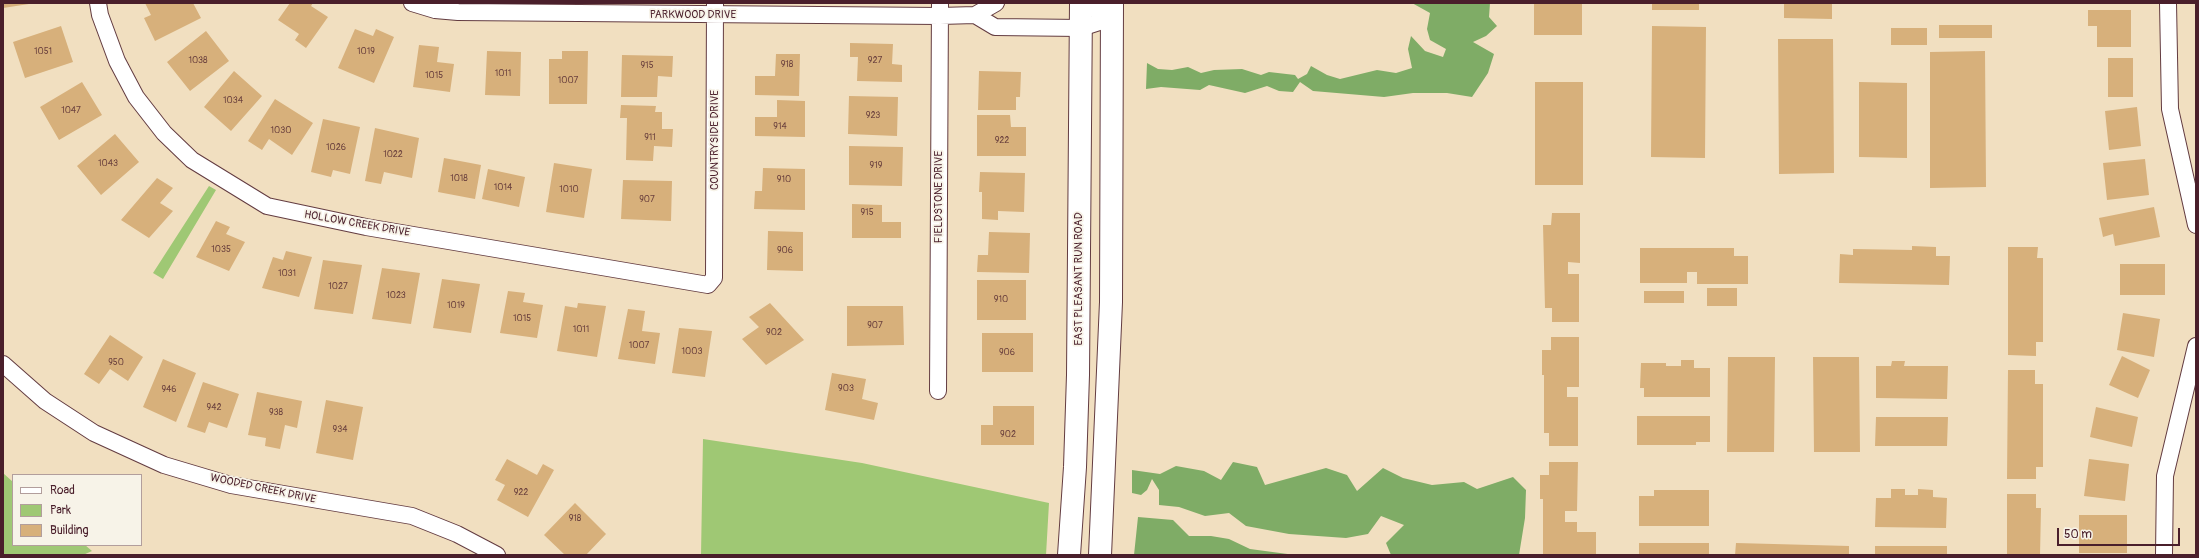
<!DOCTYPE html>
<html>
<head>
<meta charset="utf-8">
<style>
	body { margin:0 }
	#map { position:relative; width:2199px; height:558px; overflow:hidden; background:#f1dfc0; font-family:Pangolin,sans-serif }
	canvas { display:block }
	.frame { position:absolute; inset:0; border:4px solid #4a1f2b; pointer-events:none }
	.legend { position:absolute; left:12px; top:474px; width:130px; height:72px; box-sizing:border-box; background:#f7f3e8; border:1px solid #b29e9c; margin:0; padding:5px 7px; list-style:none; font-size:12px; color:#4a1f2b }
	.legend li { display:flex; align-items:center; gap:8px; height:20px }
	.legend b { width:20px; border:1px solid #b29e9c }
	.scale { position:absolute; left:2057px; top:528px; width:123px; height:18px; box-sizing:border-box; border:2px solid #4a1f2b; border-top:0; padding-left:5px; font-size:12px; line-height:14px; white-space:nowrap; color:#4a1f2b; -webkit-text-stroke:3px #f7f3e8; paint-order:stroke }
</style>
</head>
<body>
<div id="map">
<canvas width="2199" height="558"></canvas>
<div class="frame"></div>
<ul class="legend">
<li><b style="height:5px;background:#fff"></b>Road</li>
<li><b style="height:11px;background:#9fc874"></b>Park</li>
<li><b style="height:11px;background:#d7b07b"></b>Building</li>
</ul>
<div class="scale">50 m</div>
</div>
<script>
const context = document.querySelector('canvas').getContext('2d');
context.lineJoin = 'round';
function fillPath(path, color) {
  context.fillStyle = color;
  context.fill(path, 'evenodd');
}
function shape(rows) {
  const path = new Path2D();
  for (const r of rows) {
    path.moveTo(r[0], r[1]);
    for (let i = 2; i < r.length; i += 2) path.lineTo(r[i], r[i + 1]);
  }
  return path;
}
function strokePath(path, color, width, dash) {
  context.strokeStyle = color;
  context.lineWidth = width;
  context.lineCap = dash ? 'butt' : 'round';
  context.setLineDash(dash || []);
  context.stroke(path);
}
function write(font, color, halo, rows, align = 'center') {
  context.font = font + ' Pangolin,sans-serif';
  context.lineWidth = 3.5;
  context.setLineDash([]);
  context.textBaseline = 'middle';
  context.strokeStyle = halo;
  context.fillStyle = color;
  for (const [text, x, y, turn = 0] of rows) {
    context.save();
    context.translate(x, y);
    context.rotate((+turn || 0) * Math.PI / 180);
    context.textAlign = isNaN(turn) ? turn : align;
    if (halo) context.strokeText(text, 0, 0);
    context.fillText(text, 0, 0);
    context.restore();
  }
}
fillPath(shape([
	[209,186,216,190,163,279,153,273],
	[703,439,862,463,1049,503,1046,555,701,555],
	[3,473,13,482,13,545,85,545,92,551,83,555,3,555]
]), '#9fc874');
fillPath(shape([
	[1412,3,1490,3,1489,17,1497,26,1486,36,1473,42,1494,54,1488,73,1472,97,1447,93,1413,93,1384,97,1313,91,1300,82,1293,92,1279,91,1267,86,1245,93,1209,85,1200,90,1161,87,1146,89,1147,63,1158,69,1172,70,1188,67,1201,73,1214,70,1242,69,1261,75,1269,72,1295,75,1298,79,1307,74,1311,66,1327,75,1340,79,1377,70,1396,73,1412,68,1408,49,1411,36,1425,51,1443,57,1446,49,1430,40,1427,29,1430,13],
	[1233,462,1257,467,1265,485,1326,468,1347,475,1357,491,1383,468,1403,478,1432,485,1464,482,1477,489,1513,477,1526,490,1525,518,1519,555,1391,555,1386,543,1404,525,1381,516,1368,534,1346,538,1289,534,1246,526,1229,513,1205,516,1179,507,1159,505,1159,490,1152,479,1147,490,1141,495,1132,493,1132,470,1160,474,1176,466,1204,471,1221,480],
	[1138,517,1173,520,1189,536,1211,536,1229,539,1250,549,1295,555,1134,555]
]), '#7fac66');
fillPath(shape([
	[3,3,29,3,29,4,3,8],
	[145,3,193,3,201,18,155,41,144,18,151,15],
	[290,3,313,3,311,6,328,17,306,48,295,40,299,34,278,20],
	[1534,3,1582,3,1582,35,1534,35],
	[1652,3,1699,3,1699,10,1652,10],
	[1784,3,1832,3,1832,19,1784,18],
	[2088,10,2131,10,2131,47,2097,47,2097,26,2088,26],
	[1939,25,1992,25,1992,38,1939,38],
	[61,26,73,62,25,78,13,42],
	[1652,26,1706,27,1705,158,1651,157],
	[1891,28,1927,28,1927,45,1891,45],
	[355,29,373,36,376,29,394,37,374,83,338,68],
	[206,31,229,61,190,91,167,62],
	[1778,39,1833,39,1834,173,1779,174],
	[850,43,893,44,892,64,902,65,902,82,857,81,858,57,850,57],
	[419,45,439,47,437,62,454,64,450,92,413,87],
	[487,51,521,52,520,96,485,95],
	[562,51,588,51,587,104,549,104,549,59,562,59],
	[1985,51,1986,187,1930,188,1930,52],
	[776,54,800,54,799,96,755,95,755,76,775,76],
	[622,55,673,56,672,77,658,76,657,97,621,97],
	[2108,58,2133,58,2133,97,2108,97],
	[234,71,262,96,231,131,204,107],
	[979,71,1021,72,1020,97,1016,97,1016,110,978,110],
	[82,82,102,115,59,140,40,107],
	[1535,82,1583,82,1583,185,1535,185],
	[1859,82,1907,83,1907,158,1859,157],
	[849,96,898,97,897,136,848,134],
	[275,99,313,123,292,155,269,139,262,150,248,141],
	[777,100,805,101,805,137,755,136,755,117,777,117],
	[621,105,656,106,655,112,662,112,662,129,673,129,672,147,654,146,653,161,626,160,627,118,620,118],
	[2137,107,2141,146,2109,150,2105,111],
	[977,115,1010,115,1011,127,1026,127,1026,156,977,156],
	[323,119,360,127,350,174,333,170,331,177,311,172],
	[375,128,419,138,412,178,384,172,381,184,365,181],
	[115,134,139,162,101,195,77,166],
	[849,146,903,147,902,186,849,185],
	[444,158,481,165,475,199,438,192],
	[2145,159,2149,195,2107,200,2103,163],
	[554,163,592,169,584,218,546,212],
	[763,168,805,169,805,210,754,209,755,191,762,191],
	[488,169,525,177,519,207,482,199],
	[980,172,1025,173,1024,212,998,211,998,220,982,219,982,192,979,192],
	[157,178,173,188,160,203,173,211,149,238,121,220],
	[623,180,672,181,671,221,621,219],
	[852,204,882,205,882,222,901,222,901,238,852,238],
	[2154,207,2160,237,2115,246,2113,234,2103,237,2099,218],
	[1552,213,1580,213,1580,263,1568,262,1568,274,1579,274,1579,322,1552,322,1552,308,1545,308,1543,225,1551,225],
	[216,221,230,227,226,234,245,242,229,271,196,257],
	[768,231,803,232,803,271,767,270],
	[989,232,1030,233,1029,273,977,272,978,255,988,255],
	[1912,246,1936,247,1936,256,1950,256,1949,285,1839,283,1840,254,1853,255,1853,249,1912,250],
	[2008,247,2038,247,2037,258,2043,258,2043,342,2036,342,2036,356,2008,355],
	[1640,248,1734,248,1734,256,1748,256,1748,284,1697,284,1697,272,1687,272,1687,283,1640,283],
	[286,251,312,257,299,297,262,288,273,257,283,260],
	[323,260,362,265,353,314,314,309],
	[2120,264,2165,264,2165,295,2120,295],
	[382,268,420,273,411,324,372,319],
	[442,279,480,284,471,333,433,328],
	[977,280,1026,280,1026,320,977,320],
	[1707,288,1737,288,1737,306,1707,306],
	[508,291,525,293,523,302,543,305,537,338,500,333],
	[1644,291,1684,291,1684,303,1644,303],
	[578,303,606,306,597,357,557,351,565,306,577,308],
	[770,303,804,340,766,365,742,339,759,327,749,317],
	[847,306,903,306,904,345,847,346],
	[628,309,645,311,642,331,660,333,655,364,618,359],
	[2123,313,2160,319,2154,357,2117,350],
	[679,328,712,331,705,377,672,373],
	[982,333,1033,333,1033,372,982,372],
	[110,335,143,357,128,381,110,369,99,384,84,374],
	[1551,337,1579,337,1579,387,1567,387,1567,397,1578,397,1578,446,1549,446,1549,433,1544,433,1544,375,1542,375,1542,350,1551,350],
	[2122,356,2150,370,2138,398,2109,385],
	[1728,357,1775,357,1774,452,1727,452],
	[1813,357,1859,357,1860,452,1814,452],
	[163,359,196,373,176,422,143,407],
	[1681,360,1694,360,1694,368,1710,368,1710,397,1644,397,1644,388,1640,388,1641,363,1666,363,1666,366,1681,366],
	[1892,361,1905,361,1904,366,1948,366,1947,399,1876,398,1876,366,1891,366],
	[2008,370,2035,370,2035,384,2043,384,2043,467,2036,467,2036,479,2007,479],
	[832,373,866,379,862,399,878,403,874,420,825,410],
	[203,382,239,394,227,428,209,422,205,433,187,427],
	[257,392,302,401,297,428,285,425,280,449,265,446,266,438,248,435],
	[326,400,363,407,353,460,316,453],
	[993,406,1034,406,1034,445,981,445,981,425,993,425],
	[2096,407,2138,417,2132,447,2090,437],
	[1637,416,1710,416,1710,442,1696,442,1696,445,1637,445],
	[1876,417,1948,417,1947,446,1875,446],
	[507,459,537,475,543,464,554,470,528,517,497,500,505,485,495,480],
	[2089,459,2129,464,2125,501,2084,496],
	[1549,462,1578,462,1577,511,1565,511,1565,522,1577,522,1577,532,1596,532,1596,555,1543,555,1543,499,1540,499,1540,475,1549,475],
	[1891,489,1905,489,1905,495,1918,495,1918,489,1933,490,1933,497,1947,498,1946,528,1875,527,1876,498,1891,498],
	[1654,490,1709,490,1709,526,1639,526,1639,496,1654,496],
	[2007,494,2036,494,2036,508,2041,508,2040,555,2007,555],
	[575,503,606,534,586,555,565,555,544,535],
	[2079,515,2127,515,2127,553,2079,553],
	[1639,543,1709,543,1709,555,1639,555],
	[1736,543,1849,546,1849,555,1735,555],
	[1875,546,1947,546,1947,555,1875,555]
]), '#d7b07b');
const minor = shape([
	[98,3,100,15,117,61,136,97,164,133,192,160,267,206,366,227,708,285,714,278,715,3],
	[412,3,435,10,458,12,940,16,975,15,996,3],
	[1084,3,1112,18],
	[2168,3,2170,109,2196,225],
	[975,15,995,27,1081,28,1112,18],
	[3,364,45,401,94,433,164,465,231,485,412,516,457,534,497,555],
	[938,391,940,3],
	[2164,555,2165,476,2196,346]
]);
const secondary = shape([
	[1069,555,1075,467,1078,375,1081,3],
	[1100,555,1111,302,1112,3]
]);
strokePath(minor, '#633c41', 18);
strokePath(secondary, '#633c41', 24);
strokePath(minor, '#fff', 16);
strokePath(secondary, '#fff', 22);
write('9px', '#6d433f', null, [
	["1051",43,52],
	["1019",366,52],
	["1038",198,61],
	["927",875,61],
	["918",787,65],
	["915",647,66],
	["1011",503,74],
	["1015",434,76],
	["1007",568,81],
	["1034",233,101],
	["1047",71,111],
	["923",873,116],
	["914",780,127],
	["1030",281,131],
	["911",650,138],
	["922",1002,141],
	["1026",336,148],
	["1022",393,155],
	["1043",108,164],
	["919",876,166],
	["1018",459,179],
	["910",784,180],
	["1014",503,188],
	["1010",569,190],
	["907",647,200],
	["915",867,213],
	["1035",221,250],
	["906",785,251],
	["1031",287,274],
	["1027",338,287],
	["1023",396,296],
	["910",1001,300],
	["1019",456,306],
	["1015",522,319],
	["907",875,326],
	["1011",581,330],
	["902",774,333],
	["1007",639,346],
	["1003",692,352],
	["906",1007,353],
	["950",116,363],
	["903",846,389],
	["946",169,390],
	["942",214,408],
	["938",276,413],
	["934",340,430],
	["902",1008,435],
	["922",521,493],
	["918",575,519]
]);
write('11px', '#4a1f2b', '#f7f3e8', [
	["PARKWOOD DRIVE",693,15],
	["COUNTRYSIDE DRIVE",715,140,-90],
	["FIELDSTONE DRIVE",939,197,-90],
	["HOLLOW CREEK DRIVE",357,224,10],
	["EAST PLEASANT RUN ROAD",1079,279,-90],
	["WOODED CREEK DRIVE",263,489,12]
]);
</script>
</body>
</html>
